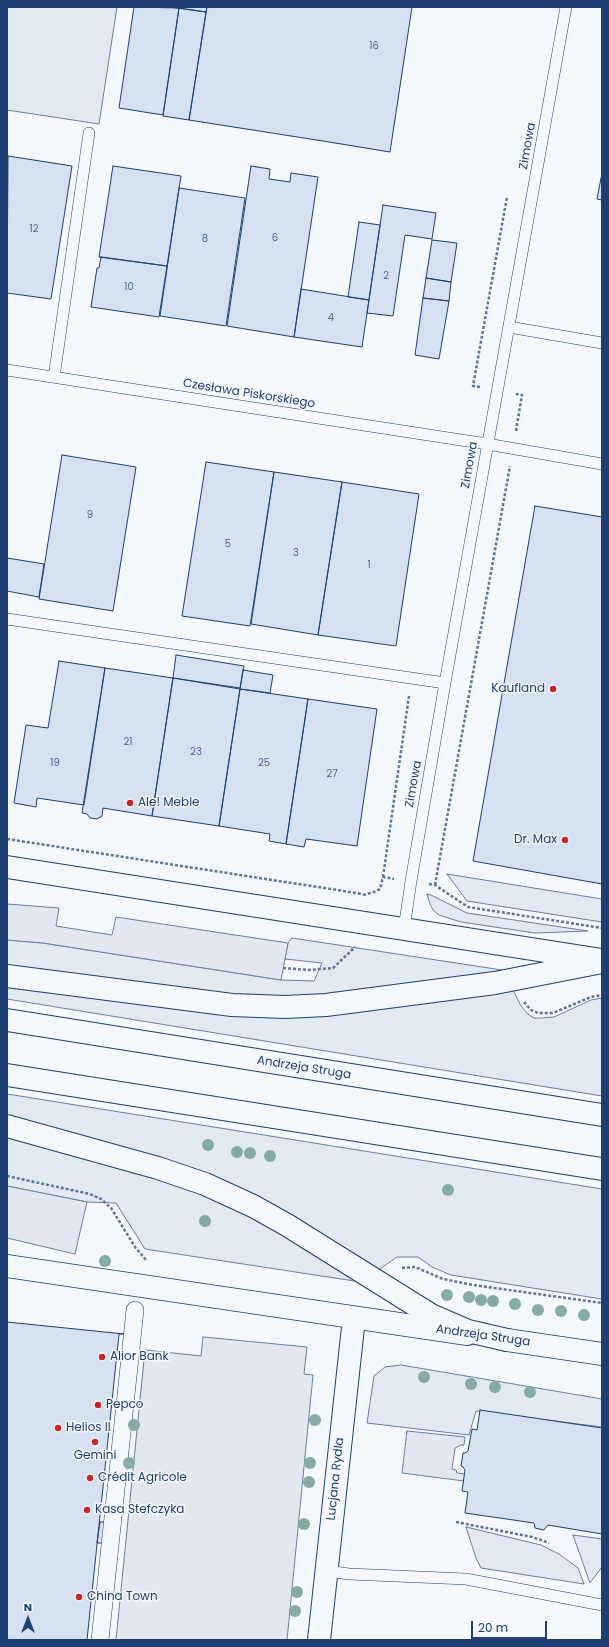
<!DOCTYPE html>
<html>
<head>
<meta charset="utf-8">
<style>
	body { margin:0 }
	#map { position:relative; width:609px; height:1647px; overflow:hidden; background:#f4f7fb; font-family:Poppins,sans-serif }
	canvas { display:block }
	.frame { position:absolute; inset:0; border:8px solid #1d3f73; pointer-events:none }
	.north { position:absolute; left:8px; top:1599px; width:40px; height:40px; -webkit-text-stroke:3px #f4f7fb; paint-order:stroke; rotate:0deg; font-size:11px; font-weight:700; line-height:16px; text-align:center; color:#1d3f73 }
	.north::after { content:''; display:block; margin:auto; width:14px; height:18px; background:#1d3f73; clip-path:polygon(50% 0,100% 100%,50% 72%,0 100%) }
	.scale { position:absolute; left:471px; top:1621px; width:76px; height:18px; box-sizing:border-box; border:2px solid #1d3f73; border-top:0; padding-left:5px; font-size:12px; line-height:14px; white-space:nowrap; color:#1d3f73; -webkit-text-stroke:3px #f4f7fb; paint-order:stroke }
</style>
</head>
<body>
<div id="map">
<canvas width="609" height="1647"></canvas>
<div class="frame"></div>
<div class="north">N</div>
<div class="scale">20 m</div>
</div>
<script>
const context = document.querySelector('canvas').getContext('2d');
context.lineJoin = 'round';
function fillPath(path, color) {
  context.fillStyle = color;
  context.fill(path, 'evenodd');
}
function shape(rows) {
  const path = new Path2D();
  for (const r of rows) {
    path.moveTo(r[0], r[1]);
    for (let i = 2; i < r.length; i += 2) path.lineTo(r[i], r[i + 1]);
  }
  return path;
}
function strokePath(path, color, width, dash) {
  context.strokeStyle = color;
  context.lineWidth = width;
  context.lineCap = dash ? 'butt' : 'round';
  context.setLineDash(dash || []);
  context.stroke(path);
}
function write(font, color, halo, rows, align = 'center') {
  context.font = font + ' Poppins,sans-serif';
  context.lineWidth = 3;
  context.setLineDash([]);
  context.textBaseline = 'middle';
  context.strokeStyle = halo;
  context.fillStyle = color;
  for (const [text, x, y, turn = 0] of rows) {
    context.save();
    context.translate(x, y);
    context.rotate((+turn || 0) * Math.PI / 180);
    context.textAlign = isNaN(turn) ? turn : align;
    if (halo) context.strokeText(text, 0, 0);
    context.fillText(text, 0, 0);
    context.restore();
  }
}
const green = shape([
	[7,7,117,7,99,124,7,110,7,7],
	[447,874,602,899,602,922,467,901,447,874],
	[427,894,431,895,467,913,588,931,535,933,461,922,439,915,433,910,430,904,427,894],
	[292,938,502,970,505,972,330,994,280,997,235,995,7,966,7,940,43,943,281,980,314,981,322,963,285,959,288,943,292,938],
	[7,985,204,1011,513,990,521,1006,529,1015,534,1018,541,1018,554,1017,591,1000,602,998,602,1096,7,999,7,985],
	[7,1094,602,1189,602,1299,451,1275,432,1267,418,1257,397,1257,361,1282,145,1249,116,1203,87,1202,7,1186,7,1094],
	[401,1365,602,1399,602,1427,476,1411,469,1435,367,1423,374,1376,385,1367,401,1365],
	[466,1527,541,1545,559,1554,578,1568,584,1584,481,1568,476,1558,466,1527],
	[573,1535,602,1539,602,1567,590,1583,573,1535]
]);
fillPath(green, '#e3e9f0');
strokePath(green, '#687fa3', 1);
const parking = shape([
	[7,904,59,908,56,926,112,935,116,917,288,943,281,980,43,943,7,940,7,904],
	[7,1186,87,1202,75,1254,7,1238,7,1186],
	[203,1337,307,1347,304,1374,313,1375,287,1640,116,1640,145,1350,201,1356,203,1337],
	[407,1431,465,1437,464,1445,461,1445,455,1448,452,1469,456,1470,457,1473,465,1474,464,1481,402,1473,407,1431]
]);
fillPath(parking, '#e3e8f0');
strokePath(parking, '#687fa3', 1);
const building = shape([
	[134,7,179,8,163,115,119,108,134,7],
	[169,7,207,7,206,12,169,7],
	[207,7,412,7,390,152,323,141,189,120,207,7],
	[179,8,206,12,189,120,163,116,179,8],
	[8,156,72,166,51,299,7,293,8,156],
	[113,166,181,176,167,266,99,257,113,166],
	[251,166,270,169,269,179,290,182,291,173,318,177,294,337,227,326,251,166],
	[602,173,602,200,597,199,602,173],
	[179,188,245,198,226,326,160,316,179,188],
	[383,205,436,213,432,239,405,235,393,316,367,313,383,205],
	[359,222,380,225,369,300,348,297,359,222],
	[432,240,457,243,451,282,426,278,432,240],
	[101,257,167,266,159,317,91,307,97,268,99,268,101,257],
	[426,278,451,282,449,301,423,298,426,278],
	[301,289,369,300,362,347,294,337,301,289],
	[423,298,449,301,439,359,415,355,423,298],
	[62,455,136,467,113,611,39,599,62,455],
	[206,462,274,472,250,626,182,616,206,462],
	[274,472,342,482,318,635,251,624,274,472],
	[342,482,419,494,396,646,318,635,342,482],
	[535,506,602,517,602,884,473,861,535,506],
	[7,558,44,564,39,597,7,591,7,558],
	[176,655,244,666,240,688,173,678,176,655],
	[59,661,105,668,84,805,37,798,36,807,14,803,26,725,48,728,59,661],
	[105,668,173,678,152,816,103,808,102,816,97,819,90,818,87,814,82,813,105,668],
	[243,670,273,675,270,693,240,689,243,670],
	[173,678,240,689,219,826,152,816,173,678],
	[240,689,308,699,286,844,269,841,270,834,219,826,240,689],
	[308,699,377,709,357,846,306,839,304,847,286,844,308,699],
	[7,1322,124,1334,119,1334,87,1640,7,1640,7,1322],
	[480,1410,602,1428,602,1534,548,1525,544,1530,535,1528,534,1523,465,1513,468,1492,462,1491,465,1470,463,1467,461,1466,463,1453,465,1453,468,1451,472,1429,477,1430,480,1410],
	[100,1522,105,1522,103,1543,97,1543,100,1522]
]);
fillPath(building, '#d5e0f0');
strokePath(building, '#1d3f73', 1);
const service = shape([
	[509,327,602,343],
	[7,370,487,444,602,464],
	[54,377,89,133],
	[7,619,445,683],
	[404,929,411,881,445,683,566,7],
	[327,1571,349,1574,466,1579,602,1605]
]);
const pedestrian = shape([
	[100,1640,135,1310]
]);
const minor = shape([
	[7,867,602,960],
	[7,1266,467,1334],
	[319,1640,354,1318]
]);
const tertiary = shape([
	[507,1340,602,1354]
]);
const primary = shape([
	[7,976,232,1005,285,1007,326,1005,495,983,602,962],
	[7,1020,602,1115],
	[7,1075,602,1169],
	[7,1126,158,1168,205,1184,253,1206,287,1225,431,1315,468,1331,507,1340]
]);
strokePath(service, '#1d3f73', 12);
strokePath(pedestrian, '#1d3f73', 18);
strokePath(minor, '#1d3f73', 24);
strokePath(tertiary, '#1d3f73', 24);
strokePath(primary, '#1d3f73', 24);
strokePath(shape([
	[480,387,473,386,507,197],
	[516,431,522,395,516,394],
	[7,839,363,894],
	[383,877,409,696],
	[429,884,435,885,468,907,602,928],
	[435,885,510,466],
	[363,895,374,892,380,889,383,877,394,879],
	[283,968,309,970,333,968,355,947],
	[524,1002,531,1010,538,1013,553,1013,591,997,602,995],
	[7,1176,90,1194,101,1199,111,1208,135,1247,147,1261],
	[402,1268,415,1267,443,1279,473,1285,602,1303],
	[456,1522,532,1537,549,1543]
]), '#5e769c', 2.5, [3, 2]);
strokePath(service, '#f4f7fb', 11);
strokePath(pedestrian, '#f4f7fb', 17);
strokePath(minor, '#f4f7fb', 22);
strokePath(tertiary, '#f4f7fb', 22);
strokePath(primary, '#f4f7fb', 22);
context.fillStyle = '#86aba6';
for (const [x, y] of [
	[208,1145],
	[237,1152],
	[250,1153],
	[270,1156],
	[448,1190],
	[205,1221],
	[105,1261],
	[447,1295],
	[469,1297],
	[481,1300],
	[493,1301],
	[515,1304],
	[538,1310],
	[561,1311],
	[584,1315],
	[424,1377],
	[471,1384],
	[495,1387],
	[530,1392],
	[315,1420],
	[134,1425],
	[129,1463],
	[310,1463],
	[309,1482],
	[304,1524],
	[297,1592],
	[295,1611]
]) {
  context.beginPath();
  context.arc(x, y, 6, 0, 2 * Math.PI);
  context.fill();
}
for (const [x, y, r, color] of [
	[553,689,4,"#c62828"],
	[130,803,4,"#c62828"],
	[565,840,4,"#c62828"],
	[102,1357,4,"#c62828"],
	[98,1405,4,"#c62828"],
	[58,1428,4,"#c62828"],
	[95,1442,4,"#c62828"],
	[90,1478,4,"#c62828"],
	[87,1510,4,"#c62828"],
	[79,1597,4,"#c62828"]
]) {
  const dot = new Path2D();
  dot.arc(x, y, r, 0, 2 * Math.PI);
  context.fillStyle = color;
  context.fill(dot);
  strokePath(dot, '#f4f7fb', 1.5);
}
write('10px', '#4b6792', null, [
	["16",374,46],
	["12",34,229],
	["6",275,238],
	["8",205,239],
	["2",386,276],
	["10",129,287],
	["4",331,318],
	["9",90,515],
	["5",228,544],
	["3",296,553],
	["1",369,565],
	["21",128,742],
	["23",196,752],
	["19",55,763],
	["25",264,763],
	["27",332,774]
]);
write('12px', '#1d3f73', '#f4f7fb', [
	["Zimowa",528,146,-80],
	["Czesława Piskorskiego",249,394,9],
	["Zimowa",470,465,-80],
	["Zimowa",414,784,-80],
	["Andrzeja Struga",304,1068,9],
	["Andrzeja Struga",483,1336,8],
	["Lucjana Rydla",336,1479,-84]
]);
write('12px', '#1d3f73', '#f4f7fb', [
	["Kaufland",545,689,"right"],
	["Ale! Meble",138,803],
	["Dr. Max",557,840,"right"],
	["Alior Bank",110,1357],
	["Pepco",106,1405],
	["Helios II",66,1428],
	["Gemini",95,1456,"center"],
	["Crédit Agricole",98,1478],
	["Kasa Stefczyka",95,1510],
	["China Town",87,1597]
], 'left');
</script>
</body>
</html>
